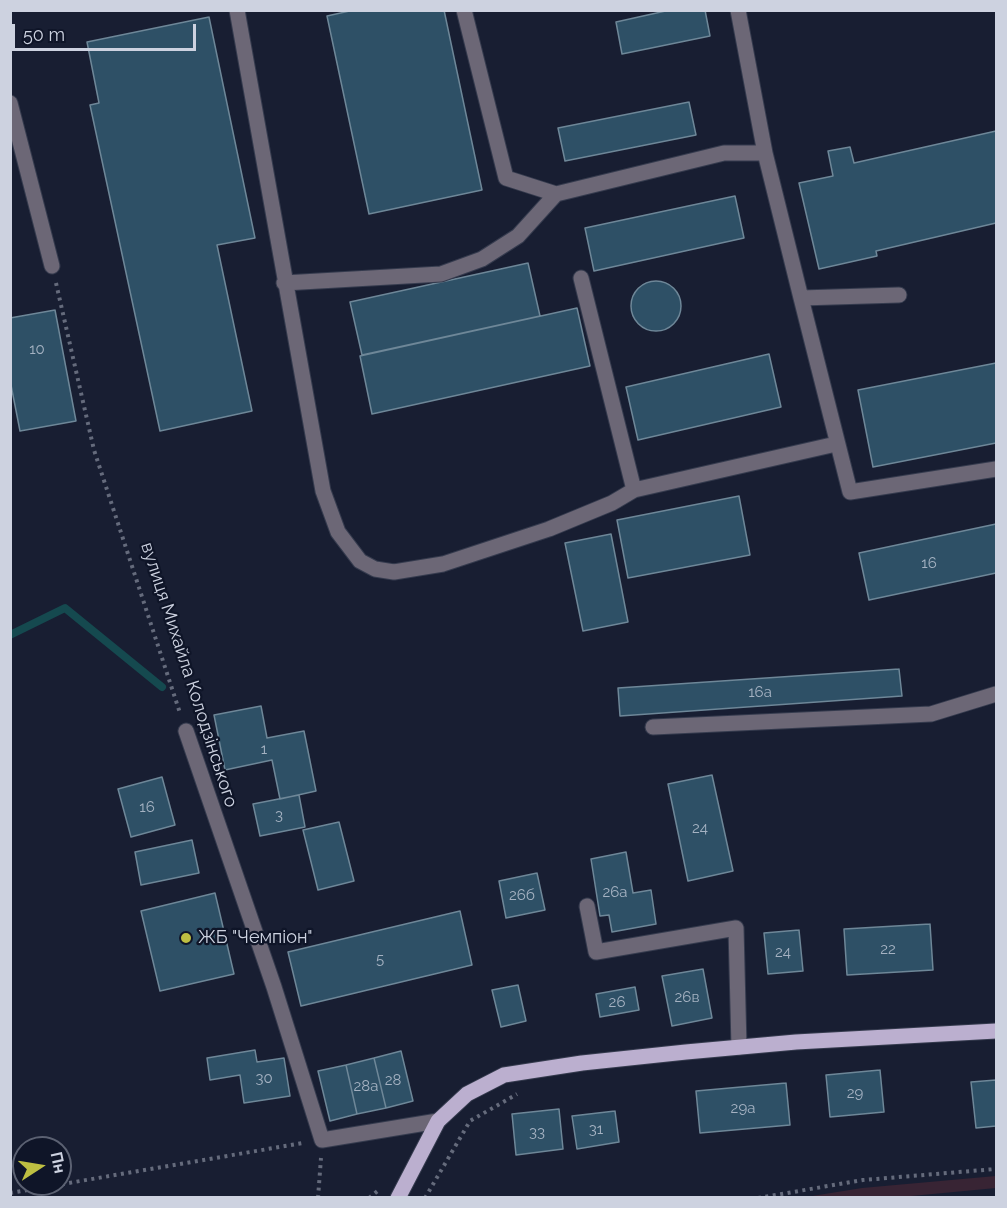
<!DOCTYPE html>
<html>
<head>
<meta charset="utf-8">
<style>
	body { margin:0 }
	#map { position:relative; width:1007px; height:1208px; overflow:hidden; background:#181e32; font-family:Raleway,sans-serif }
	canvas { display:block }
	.frame { position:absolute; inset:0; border:12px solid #cdd2e0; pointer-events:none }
	.north { position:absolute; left:12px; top:1136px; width:60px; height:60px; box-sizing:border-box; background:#0f1528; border:2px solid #5b6172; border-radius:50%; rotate:78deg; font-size:16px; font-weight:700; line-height:24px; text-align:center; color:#cdd2e0 }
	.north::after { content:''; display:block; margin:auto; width:21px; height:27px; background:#bebf42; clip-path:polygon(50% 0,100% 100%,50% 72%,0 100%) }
	.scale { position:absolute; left:12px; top:24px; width:184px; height:27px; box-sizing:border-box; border:3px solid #cdd2e0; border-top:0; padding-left:8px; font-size:18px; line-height:21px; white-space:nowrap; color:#cdd2e0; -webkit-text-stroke:4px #0f1528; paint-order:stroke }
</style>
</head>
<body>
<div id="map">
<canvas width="1007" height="1208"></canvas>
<div class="frame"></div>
<div class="north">Пн</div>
<div class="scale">50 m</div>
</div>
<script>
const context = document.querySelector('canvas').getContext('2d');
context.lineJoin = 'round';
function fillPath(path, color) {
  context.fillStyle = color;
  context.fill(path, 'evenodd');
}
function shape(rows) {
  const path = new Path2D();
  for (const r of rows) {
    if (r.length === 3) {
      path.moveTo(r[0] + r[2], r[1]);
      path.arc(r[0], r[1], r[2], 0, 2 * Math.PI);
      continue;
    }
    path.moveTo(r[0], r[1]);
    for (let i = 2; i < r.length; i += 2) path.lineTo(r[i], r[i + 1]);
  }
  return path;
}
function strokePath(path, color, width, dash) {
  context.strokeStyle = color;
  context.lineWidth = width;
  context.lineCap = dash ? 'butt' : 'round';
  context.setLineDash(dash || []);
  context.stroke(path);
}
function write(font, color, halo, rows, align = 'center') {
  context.font = font + ' Raleway,sans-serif';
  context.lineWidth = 4.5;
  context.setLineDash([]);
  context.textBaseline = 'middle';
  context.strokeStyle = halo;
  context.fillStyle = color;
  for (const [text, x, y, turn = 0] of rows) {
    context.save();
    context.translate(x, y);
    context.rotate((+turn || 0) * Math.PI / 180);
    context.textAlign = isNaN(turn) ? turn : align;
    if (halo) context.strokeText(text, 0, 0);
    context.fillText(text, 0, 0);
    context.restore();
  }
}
fillPath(shape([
	[996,1176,996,1188,901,1197,806,1197,862,1188]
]), '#382434');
strokePath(shape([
	[10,635,65,608,162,687]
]), '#15494f', 8);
const building = shape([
	[354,10,444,10,482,190,369,214,327,16,354,10],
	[670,10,705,10,710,36,622,54,616,22,670,10],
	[209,17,255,238,217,245,252,411,160,431,90,105,99,103,87,42,209,17],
	[689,102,696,135,565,161,558,128,689,102],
	[996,131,996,223,876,251,877,256,819,269,799,183,833,176,828,151,850,147,854,163,996,131],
	[735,196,744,238,594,271,585,228,735,196],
	[528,263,540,316,362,355,350,302,528,263],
	[656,306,25],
	[577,308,590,366,372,414,360,356,577,308],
	[55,310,76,421,20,431,10,380,10,318,55,310],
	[769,354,781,407,638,440,626,387,769,354],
	[996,363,996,443,873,467,858,390,996,363],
	[739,496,750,555,628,578,617,520,739,496],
	[996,524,996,573,869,600,859,553,996,524],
	[611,534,628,622,583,631,565,543,611,534],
	[899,669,902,696,620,716,618,688,899,669],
	[261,706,267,738,304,731,316,791,280,799,272,760,225,770,214,715,261,706],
	[712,775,733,871,688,881,668,784,712,775],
	[162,777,175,825,131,837,118,789,162,777],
	[299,795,305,827,260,836,253,804,299,795],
	[339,822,354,881,318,890,303,830,339,822],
	[192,840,199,873,141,885,135,852,192,840],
	[626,852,633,893,651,890,656,924,612,932,609,915,600,916,591,859,626,852],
	[537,873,545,910,506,918,499,881,537,873],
	[215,893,234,974,160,991,141,911,215,893],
	[460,911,472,965,301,1006,288,952,460,911],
	[930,924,933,970,847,975,844,929,930,924],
	[799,930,803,971,768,974,764,933,799,930],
	[703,969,712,1018,672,1026,662,976,703,969],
	[518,985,526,1021,501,1027,492,990,518,985],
	[635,987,639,1010,600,1017,596,994,635,987],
	[255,1050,257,1062,284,1058,290,1096,244,1103,240,1075,210,1080,207,1058,255,1050],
	[401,1051,413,1101,386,1108,374,1058,401,1051],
	[374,1058,386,1108,357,1114,346,1065,374,1058],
	[346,1065,357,1114,330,1121,318,1071,346,1065],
	[880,1070,884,1112,830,1117,826,1075,880,1070],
	[996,1080,996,1126,976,1128,971,1082,996,1080],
	[786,1083,790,1125,700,1133,696,1091,786,1083],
	[559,1109,563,1149,516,1155,512,1114,559,1109],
	[615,1111,619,1142,577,1149,572,1116,615,1111]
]);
fillPath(building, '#2e5066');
strokePath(building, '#6e8798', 1.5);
const minor = shape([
	[237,10,323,491,338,532,360,561,375,569,394,572,443,564,549,529,612,503,634,490,581,278],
	[464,10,506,178,556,194,724,153,765,153,801,298,899,295],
	[738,10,765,153],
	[10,103,52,266],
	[284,283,441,274,482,259,518,236,556,194],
	[801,298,850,492,996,469],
	[634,490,836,444],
	[653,727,931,714,996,694],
	[186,731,274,987,322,1140,438,1121],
	[587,906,596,952,736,928,739,1047]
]);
const major = shape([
	[398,1198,438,1121,467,1094,504,1075,582,1063,686,1052,796,1042,996,1031]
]);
strokePath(minor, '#353b4e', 17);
strokePath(major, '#353b4e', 17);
strokePath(shape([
	[56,283,94,450,180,713],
	[10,1193,303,1143],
	[318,1198,321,1158],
	[369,1198,380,1189],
	[425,1198,470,1121,517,1094],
	[758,1198,863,1180,996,1169]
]), '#656b7c', 4, [3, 4.5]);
strokePath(minor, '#6c6776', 15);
strokePath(major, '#bbafcf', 15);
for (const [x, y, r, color] of [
	[186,938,6,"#bebf42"]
]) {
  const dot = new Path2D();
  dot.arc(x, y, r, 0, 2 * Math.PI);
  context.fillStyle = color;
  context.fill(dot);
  strokePath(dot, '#0f1528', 2);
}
write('15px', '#a5b2c2', null, [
	["10",37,349],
	["16",929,563],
	["16а",760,692],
	["1",264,749],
	["16",147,807],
	["3",279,815],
	["24",700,828],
	["26а",615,892],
	["26б",522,895],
	["22",888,949],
	["24",783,952],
	["5",380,959],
	["26в",687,997],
	["26",617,1002],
	["30",264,1078],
	["28",393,1080],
	["28а",366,1086],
	["29",855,1093],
	["29а",743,1108],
	["31",596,1129],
	["33",537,1132]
]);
write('18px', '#cdd2e0', '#0f1528', [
	["вулиця Михайла Колодзінського",189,675,72]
]);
write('18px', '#cdd2e0', '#0f1528', [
	["ЖБ \"Чемпіон\"",198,938]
], 'left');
</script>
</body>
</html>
